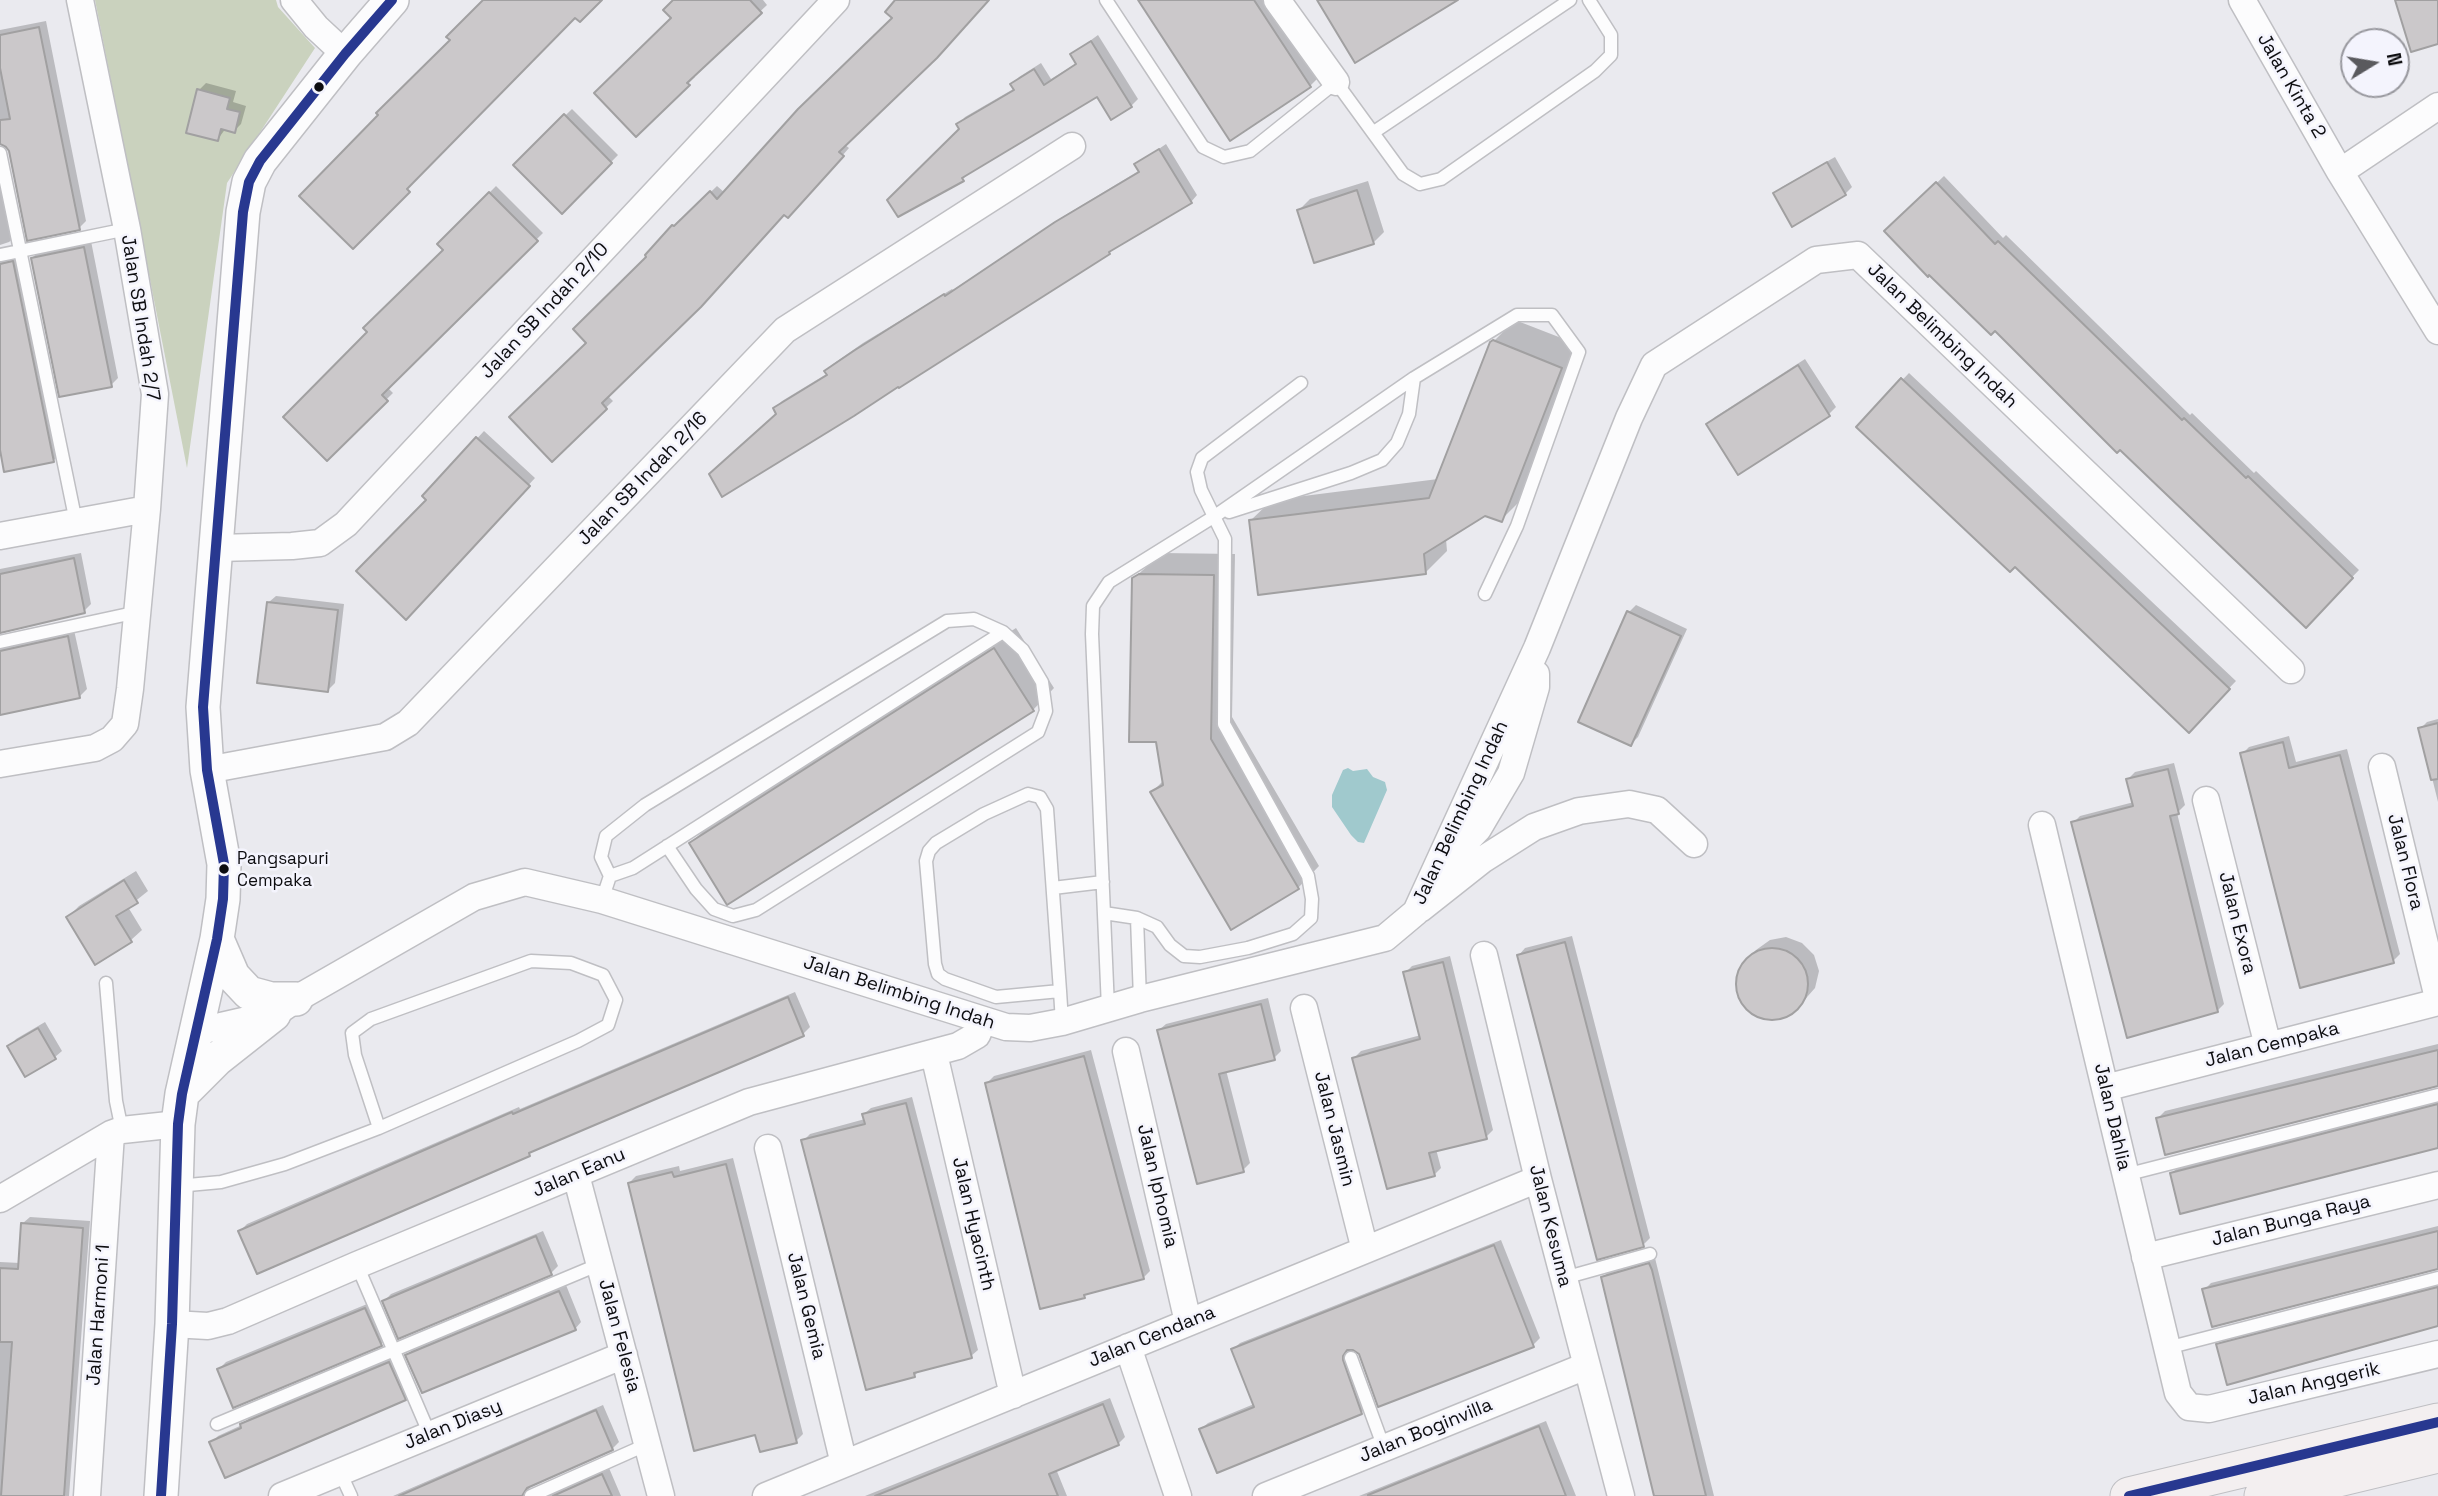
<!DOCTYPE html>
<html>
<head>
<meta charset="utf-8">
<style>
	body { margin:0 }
	#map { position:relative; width:2438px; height:1496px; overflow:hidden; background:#eaeaef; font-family:"Space Grotesk",sans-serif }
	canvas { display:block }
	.north { position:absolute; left:2340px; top:28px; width:70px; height:70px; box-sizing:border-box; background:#f4f4fd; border:2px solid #98989e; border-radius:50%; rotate:79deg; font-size:19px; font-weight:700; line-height:28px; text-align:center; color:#0d0d10 }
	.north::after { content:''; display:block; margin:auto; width:24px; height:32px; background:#5a5a5e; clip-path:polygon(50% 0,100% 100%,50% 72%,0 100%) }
</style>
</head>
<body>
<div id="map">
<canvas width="2438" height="1496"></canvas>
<div class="north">N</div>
</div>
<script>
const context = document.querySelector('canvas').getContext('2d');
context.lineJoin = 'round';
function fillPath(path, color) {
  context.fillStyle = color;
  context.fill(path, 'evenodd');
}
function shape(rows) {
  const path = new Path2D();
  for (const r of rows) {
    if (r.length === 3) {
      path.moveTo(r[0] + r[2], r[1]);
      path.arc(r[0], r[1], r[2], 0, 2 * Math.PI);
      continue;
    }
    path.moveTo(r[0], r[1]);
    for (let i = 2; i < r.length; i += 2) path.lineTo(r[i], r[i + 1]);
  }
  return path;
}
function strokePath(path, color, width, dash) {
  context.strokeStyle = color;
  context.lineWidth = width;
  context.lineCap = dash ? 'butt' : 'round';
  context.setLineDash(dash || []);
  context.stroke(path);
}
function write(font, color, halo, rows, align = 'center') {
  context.font = font + ' "Space Grotesk",sans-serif';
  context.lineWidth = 5;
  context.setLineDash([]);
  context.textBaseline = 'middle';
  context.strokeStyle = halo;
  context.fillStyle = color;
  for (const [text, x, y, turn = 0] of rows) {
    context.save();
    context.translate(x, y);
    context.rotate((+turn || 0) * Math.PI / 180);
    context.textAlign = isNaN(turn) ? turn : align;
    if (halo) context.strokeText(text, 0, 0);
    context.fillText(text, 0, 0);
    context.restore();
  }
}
fillPath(shape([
	[95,0,276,0,278,7,315,48,227,183,187,468]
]), '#cad2be');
fillPath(shape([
	[1348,768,1353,771,1367,769,1373,777,1385,782,1387,790,1364,843,1358,842,1351,835,1332,807,1332,795,1343,770]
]), '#a0c9cd');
fillPath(shape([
	[675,0,763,0,767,5,693,75,695,77,636,135,673,18],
	[897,0,987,0,845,145,849,148,795,209,784,213,608,396,613,401,552,460,588,343,649,256,647,255,680,219,681,221,717,186,725,193,894,18],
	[1140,0,1289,0,1331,65,1310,86],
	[46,21,86,221,79,228,4,143,0,143,0,30],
	[1098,35,1138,99,1131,106,1097,95,970,172,963,179,898,215,961,129,959,124,965,117,1015,88,1013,84,1019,77,1041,63,1051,79,1077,63,1072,54],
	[206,83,236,91,233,102,246,106,241,124,234,131,226,128,218,139,199,90],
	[572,109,618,155,562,212,515,165],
	[1166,144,1197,195,1191,202,1116,246,1109,253,778,413,775,408,782,401,828,373,826,371,833,364,863,343,952,289,953,290,1064,216,1140,170,1137,164],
	[1835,157,1852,187,1845,194,1775,194,1782,187],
	[0,159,16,236,9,242,0,245],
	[1944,176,2003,238,2006,235,2190,415,2192,413,2254,473,2256,471,2359,570,2306,625,1995,329,1887,231],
	[1368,181,1384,232,1373,243,1299,210,1310,199],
	[496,186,543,233,387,387,393,393,327,458,369,332,446,250,439,244],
	[91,241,118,378,111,385,32,258,39,251],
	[0,252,20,255,60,454,53,461,0,441],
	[1515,320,1582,346,1522,499,1501,520,1485,514,1446,539,1447,551,1426,572,1250,521,1272,500,1438,479,1492,343],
	[1805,359,1836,407,1829,414,1708,424,1715,417],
	[1909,373,2236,681,2189,730,2015,565,1858,427],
	[484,431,535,478,413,611,428,500,424,496],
	[81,553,91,604,84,611,0,631,0,569],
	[1162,553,1235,554,1232,717,1319,866,1298,888,1152,792,1164,780,1134,578],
	[276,596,344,604,335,683,328,690,269,602],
	[1636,605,1687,629,1638,737,1631,744,1629,612],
	[1016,628,1054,688,1033,710,691,843,712,822],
	[74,630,87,689,80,696,0,713,0,640],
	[2438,719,2438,802,2420,729,2427,722],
	[2289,736,2296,762,2347,749,2400,954,2393,961,2242,754,2249,747],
	[2174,763,2185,805,2177,813,2224,1004,2217,1011,2073,823,2080,816,2134,802,2128,779,2135,772],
	[136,871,148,891,128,907,142,930,131,940,96,962,68,917,79,906],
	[1572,936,1650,1238,1643,1245,1519,955,1525,948],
	[1786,937,1802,943,1814,955,1819,971,1815,988,1793,1013,1777,1019,1760,1018,1746,1009,1738,994,1737,977,1745,962,1756,950,1770,940],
	[1450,956,1493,1130,1486,1137,1436,1149,1441,1168,1434,1175,1354,1058,1361,1051,1421,1035,1405,973,1412,966],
	[795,992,810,1027,803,1034,535,1149,529,1154,240,1231,247,1224,519,1107,520,1109],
	[1268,998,1281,1051,1274,1058,1226,1070,1250,1163,1243,1170,1159,1030,1166,1024],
	[45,1022,62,1051,55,1057,26,1075,10,1046,16,1039],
	[2438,1044,2438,1085,2158,1118,2165,1111],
	[1091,1050,1150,1271,1143,1278,1088,1292,1084,1296,987,1083,994,1076],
	[912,1097,978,1350,971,1356,920,1370,914,1376,803,1141,810,1134,865,1119,864,1114,871,1108],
	[2438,1100,2438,1147,2172,1173,2179,1166],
	[733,1158,803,1434,796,1441,629,1183,636,1176,679,1166,680,1171],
	[30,1217,90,1221,69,1496,0,1496,0,1262,20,1263,23,1223],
	[2438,1226,2438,1268,2204,1290,2211,1283],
	[543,1231,558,1266,551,1273,384,1301,391,1294],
	[1501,1240,1540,1338,1533,1345,1360,1353,1354,1348,1349,1348,1368,1406,1361,1413,1201,1429,1208,1423,1254,1404,1233,1349,1240,1343],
	[1655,1258,1714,1496,1656,1496,1603,1277,1610,1270],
	[2438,1283,2438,1324,2218,1345,2225,1338],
	[566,1285,581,1322,575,1329,423,1392,407,1355,414,1348],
	[372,1302,388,1337,381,1344,219,1369,226,1362],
	[396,1356,412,1392,405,1399,211,1443,218,1436,242,1425,249,1418],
	[1110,1398,1125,1437,1118,1444,1056,1469,1067,1496,865,1496],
	[603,1405,619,1442,612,1449,530,1485,529,1491,533,1496,393,1496],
	[1546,1421,1576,1496,1359,1496],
	[609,1468,621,1496,547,1496]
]), '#0003');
const building = shape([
	[483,0,602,0,580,22,575,18,407,189,410,192,353,249,299,196,378,115,376,113,450,40,446,37,483,0],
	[673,0,750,0,762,13,687,83,690,85,636,137,594,93,671,18,663,10,673,0],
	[895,0,989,0,937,58,839,152,844,156,788,218,784,215,701,307,602,403,607,409,552,462,509,417,586,343,573,329,646,257,645,255,672,225,674,226,710,191,717,199,798,109,892,18,885,12,895,0],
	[1138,0,1254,0,1311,87,1230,141,1138,0],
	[1317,0,1458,0,1355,63,1317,0],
	[2395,0,2438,0,2438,44,2411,52,2395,0],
	[39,27,80,230,27,241,9,151,6,147,0,144,0,120,10,119,0,68,0,35,39,27],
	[1091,41,1132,107,1111,120,1097,97,962,178,964,181,898,217,887,200,959,129,956,124,1014,90,1010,84,1034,69,1044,85,1076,64,1070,54,1091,41],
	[197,89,230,98,227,109,240,112,235,133,221,129,218,141,186,133,197,89],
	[564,114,612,163,562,214,513,165,564,114],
	[1159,149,1192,203,1109,252,1110,254,899,388,898,387,854,416,722,497,709,474,776,414,773,408,827,375,824,371,855,350,944,294,945,296,1055,222,1139,172,1134,164,1159,149],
	[1827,162,1846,195,1792,227,1773,193,1827,162],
	[1936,182,1995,244,1998,241,2182,420,2184,418,2246,478,2248,476,2353,578,2306,628,2120,450,2117,453,1995,331,1991,335,1929,275,1928,277,1884,231,1936,182],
	[1357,190,1374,244,1314,263,1297,210,1357,190],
	[489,192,538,241,382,395,388,401,327,461,283,417,367,332,363,328,443,250,437,244,489,192],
	[84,247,112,387,59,397,31,258,84,247],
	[13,261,54,462,4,472,0,450,0,264,13,261],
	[1493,340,1562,368,1502,522,1485,516,1424,554,1426,574,1258,595,1249,520,1429,498,1490,342,1493,340],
	[1798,365,1830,416,1738,475,1706,424,1798,365],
	[1901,378,2230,689,2189,733,2015,567,2010,572,1856,427,1901,378],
	[476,437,530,486,406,620,356,571,426,500,422,496,476,437],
	[74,558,85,613,0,633,0,574,74,558],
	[1139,574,1214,575,1211,739,1299,889,1231,930,1150,792,1163,785,1156,742,1129,742,1132,578,1139,574],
	[267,602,338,610,328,692,257,683,267,602],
	[1627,611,1681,636,1631,746,1578,722,1627,611],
	[68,636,80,698,0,715,0,651,68,636],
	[994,648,1034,711,727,905,689,843,994,648],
	[2438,723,2438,779,2431,780,2418,728,2438,723],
	[2283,742,2289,768,2340,755,2394,963,2300,988,2240,753,2283,742],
	[2168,769,2179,814,2170,816,2218,1012,2127,1038,2071,822,2133,806,2126,779,2168,769],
	[124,880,138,903,116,916,132,942,95,965,66,917,124,880],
	[1565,942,1644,1247,1597,1260,1517,955,1565,942],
	[1772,984,36],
	[1443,962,1487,1139,1429,1153,1435,1176,1387,1189,1352,1058,1420,1039,1403,972,1443,962],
	[788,997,804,1036,529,1153,530,1156,257,1274,238,1231,512,1112,513,1114,788,997],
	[1261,1004,1275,1060,1219,1074,1244,1172,1197,1184,1157,1030,1261,1004],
	[38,1028,56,1059,25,1077,7,1046,38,1028],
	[2438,1050,2438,1086,2165,1155,2156,1118,2438,1050],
	[1084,1056,1144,1279,1084,1295,1085,1298,1040,1309,985,1083,1084,1056],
	[906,1103,972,1358,914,1373,915,1377,866,1390,801,1140,865,1124,862,1114,906,1103],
	[2438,1104,2438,1148,2180,1214,2170,1173,2438,1104],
	[726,1164,797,1443,760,1452,755,1435,694,1451,628,1183,672,1172,674,1177,726,1164],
	[21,1223,83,1228,64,1496,1,1496,12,1342,0,1342,0,1268,18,1269,21,1223],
	[2438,1231,2438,1269,2212,1327,2202,1289,2438,1231],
	[536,1236,552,1275,398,1339,382,1301,536,1236],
	[1494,1245,1534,1347,1378,1407,1359,1354,1353,1350,1347,1350,1343,1356,1343,1360,1362,1414,1217,1473,1199,1429,1254,1407,1231,1349,1494,1245],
	[1649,1263,1652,1270,1706,1496,1654,1496,1601,1277,1649,1263],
	[2438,1287,2438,1326,2227,1385,2216,1344,2438,1287],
	[559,1291,576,1330,422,1393,405,1355,559,1291],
	[365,1308,382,1346,233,1408,217,1369,365,1308],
	[389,1362,406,1400,225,1478,209,1442,241,1428,240,1424,389,1362],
	[1103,1404,1119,1445,1049,1474,1058,1496,875,1496,1103,1404],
	[596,1410,613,1450,527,1488,522,1496,399,1496,596,1410],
	[1539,1426,1566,1496,1368,1496,1368,1495,1539,1426],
	[602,1474,612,1496,553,1496,602,1474]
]);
fillPath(building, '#cbc8ca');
strokePath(building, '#a1a0a1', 2);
const service = shape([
	[1106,0,1203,147,1224,157,1250,151,1336,82,1403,174,1420,184,1441,179,1595,71,1611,55,1611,35,1589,0],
	[1374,132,1570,0],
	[0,153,76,522],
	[0,255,127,229],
	[1229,512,1351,473,1382,460,1397,443,1409,414,1414,378],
	[0,642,138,612],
	[610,876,633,868,1003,632],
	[1053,888,1103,882],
	[602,900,610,876,601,857,606,836,645,805,947,621,974,619,1003,632,1023,650,1042,682,1046,711,1038,732,756,910,733,916,714,909,696,889,667,846],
	[1104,913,1137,918],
	[106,983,116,1101,122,1130],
	[1060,991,996,997,945,979,938,974,935,964,926,861,929,851,936,843,984,814,1028,794,1040,797,1047,809,1060,991,1062,1022],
	[1140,999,1137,918,1157,927,1170,945,1184,956,1200,957,1248,948,1293,934,1311,918,1312,899,1308,876,1224,724,1225,539,1201,490,1197,472,1202,458,1301,383],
	[1108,1008,1092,634,1093,606,1109,582,1215,516,1414,378,1517,315,1552,315,1579,352,1517,526,1485,594],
	[2125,1175,2438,1095],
	[177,1186,221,1182,285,1164,379,1128,578,1041,608,1025,616,1000,603,975,571,963,531,961,371,1019,352,1033,355,1055,379,1128],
	[357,1265,430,1435],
	[1564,1278,1650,1254],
	[2167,1348,2438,1278],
	[1351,1358,1384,1448],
	[217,1424,600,1264],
	[340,1472,351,1496],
	[531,1496,648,1444]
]);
const minor = shape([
	[294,0,316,27,345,54],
	[1277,0,1336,82],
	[2242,0,2340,172,2438,331],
	[2340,172,2438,106],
	[0,536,147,509],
	[218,548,292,546,320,543,346,524,836,0],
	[0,764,95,748,112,739,125,724,130,689,147,509,155,394,127,229,80,0],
	[2382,767,2438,998],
	[207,770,385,737,408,723,785,330,1072,146],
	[2206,800,2268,1046],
	[2042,825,2178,1393,2189,1407,2209,1409,2438,1354],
	[1446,862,1478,829,1511,773,1536,687,1536,674],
	[1420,909,1482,860,1534,827,1579,811,1629,804,1657,810,1694,844],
	[1484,955,1538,1179,1621,1496],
	[1304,1008,1365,1250],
	[195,1032,274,1014,296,999,474,897,525,882,602,900,1006,1027,1030,1028,1062,1022,1140,999,1385,938,1416,912,1537,648,1629,418,1654,365,1816,260,1858,255,2291,670],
	[1126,1051,1188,1322],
	[934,1054,1013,1395],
	[2105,1088,2438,1002],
	[768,1148,844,1464],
	[576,1175,661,1496],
	[0,1199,111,1134,122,1130,178,1124],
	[2145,1257,2438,1185],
	[172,1324,208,1326,228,1321,357,1265,749,1102,958,1046,977,1035,983,1021],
	[1128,1347,1178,1496],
	[87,1496,111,1134],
	[282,1496,624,1355],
	[766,1496,1538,1179],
	[1266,1496,1586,1366]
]);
const tertiary = shape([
	[217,939,233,976,249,993,271,999,296,999],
	[182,1094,217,1059,274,1014],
	[161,1496,172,1324,178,1124,182,1094,217,939,223,899,224,864,207,770,203,707,243,212,249,182,260,161,345,54,392,0]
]);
const secondary = shape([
	[2129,1496,2438,1422],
	[2263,1496,2438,1454]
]);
strokePath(service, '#bfbfc3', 15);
strokePath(minor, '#bfbfc3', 29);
strokePath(tertiary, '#bfbfc3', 36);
strokePath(secondary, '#bfbfc3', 39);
strokePath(service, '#fcfcfd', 12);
strokePath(minor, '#fcfcfd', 26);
strokePath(tertiary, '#fcfcfd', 33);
strokePath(secondary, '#f3eff0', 37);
strokePath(shape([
	[161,1496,172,1324,178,1124,182,1094,217,939,223,899,224,864,207,770,203,707,243,212,249,182,260,161,345,54,392,0],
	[2129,1496,2438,1422]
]), '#283890', 10);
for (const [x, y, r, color] of [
	[319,87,6,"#0d0d10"],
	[224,869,6,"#0d0d10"]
]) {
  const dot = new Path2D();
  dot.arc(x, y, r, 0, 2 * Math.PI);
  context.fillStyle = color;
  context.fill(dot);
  strokePath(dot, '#f4f4fd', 2.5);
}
write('17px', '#0d0d10', '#f4f4fd', [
	["Pangsapuri",237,859],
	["Cempaka",237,881]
], 'left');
write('19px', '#0d0d10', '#f4f4fd', [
	["Jalan Kinta 2",2291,86,60],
	["Jalan SB Indah 2/10",545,311,-47],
	["Jalan SB Indah 2/7",140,318,81],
	["Jalan Belimbing Indah",1942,336,44],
	["Jalan SB Indah 2/16",643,479,-46],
	["Jalan Belimbing Indah",1461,813,-65],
	["Jalan Flora",2405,862,76],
	["Jalan Exora",2237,923,76],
	["Jalan Belimbing Indah",899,993,18],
	["Jalan Cempaka",2272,1045,-14],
	["Jalan Dahlia",2112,1117,77],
	["Jalan Jasmin",1334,1129,76],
	["Jalan Eanu",579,1173,-23],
	["Jalan Iphomia",1157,1186,77],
	["Jalan Bunga Raya",2291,1221,-14],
	["Jalan Hyacinth",973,1224,77],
	["Jalan Kesuma",1550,1226,76],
	["Jalan Gemia",806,1306,76],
	["Jalan Harmoni 1",99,1315,-86],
	["Jalan Felesia",619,1336,75],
	["Jalan Cendana",1152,1337,-22],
	["Jalan Anggerik",2314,1384,-13],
	["Jalan Diasy",453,1425,-22],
	["Jalan Boginvilla",1426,1431,-22]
]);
</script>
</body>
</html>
